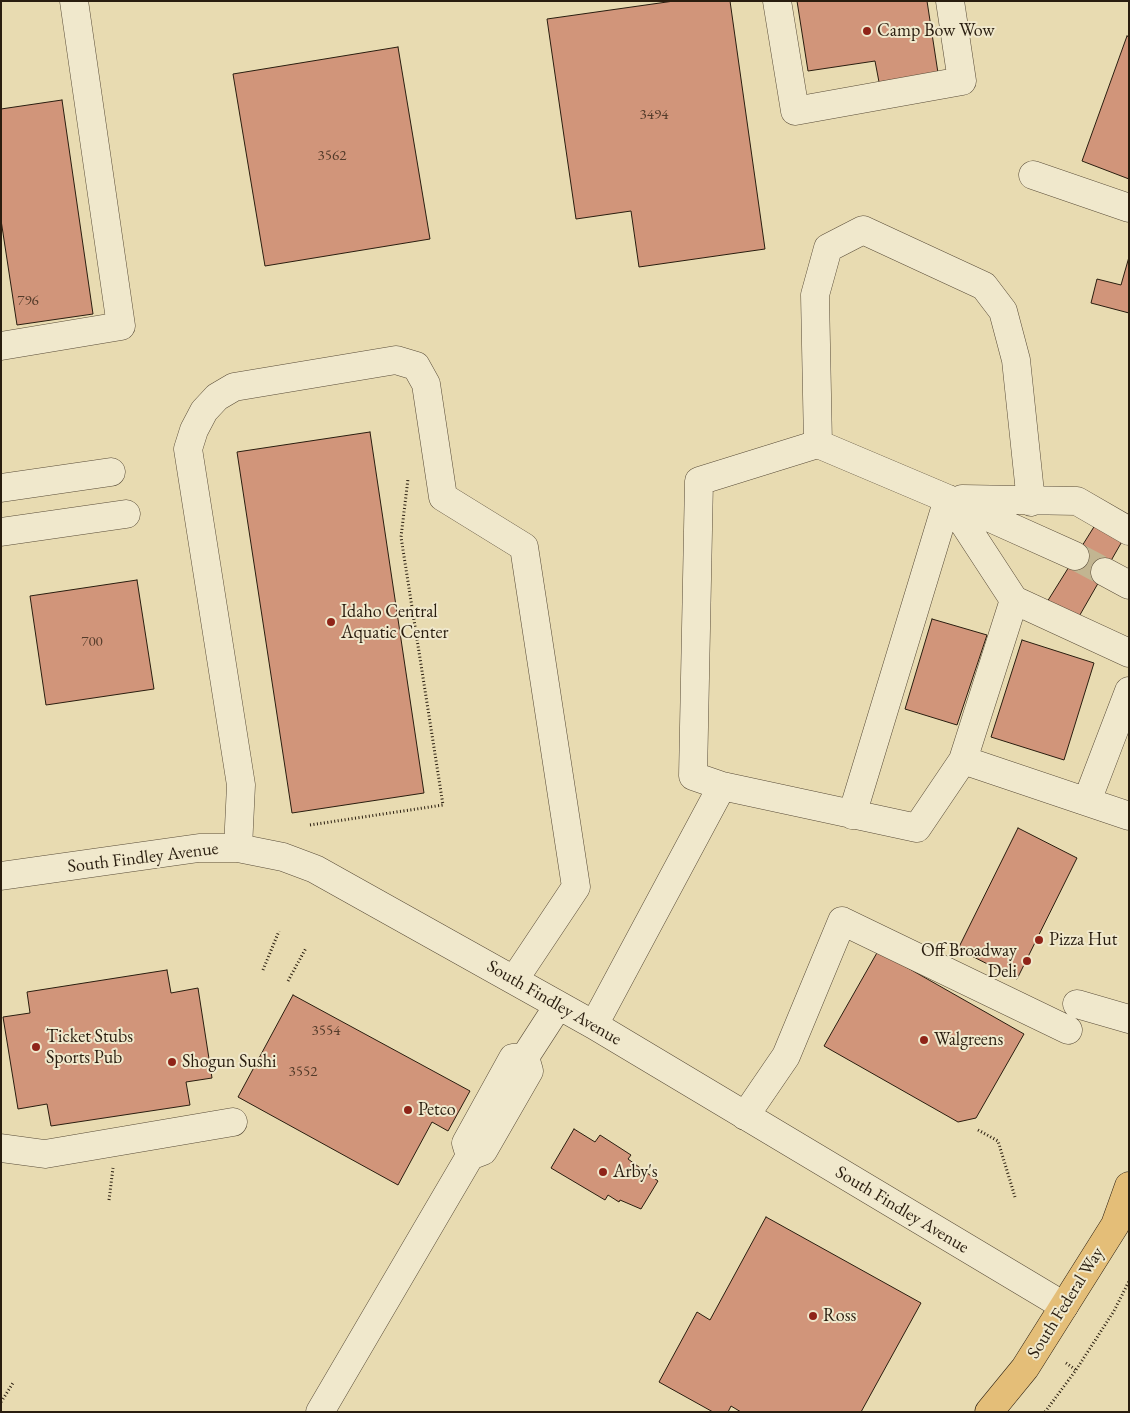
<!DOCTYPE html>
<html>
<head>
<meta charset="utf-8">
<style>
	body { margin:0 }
	#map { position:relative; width:1130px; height:1413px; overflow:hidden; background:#e8dbb1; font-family:"EB Garamond",serif }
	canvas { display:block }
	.frame { position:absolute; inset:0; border:2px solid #291d0f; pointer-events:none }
</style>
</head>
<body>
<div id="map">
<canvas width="1130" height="1413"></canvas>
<div class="frame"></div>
</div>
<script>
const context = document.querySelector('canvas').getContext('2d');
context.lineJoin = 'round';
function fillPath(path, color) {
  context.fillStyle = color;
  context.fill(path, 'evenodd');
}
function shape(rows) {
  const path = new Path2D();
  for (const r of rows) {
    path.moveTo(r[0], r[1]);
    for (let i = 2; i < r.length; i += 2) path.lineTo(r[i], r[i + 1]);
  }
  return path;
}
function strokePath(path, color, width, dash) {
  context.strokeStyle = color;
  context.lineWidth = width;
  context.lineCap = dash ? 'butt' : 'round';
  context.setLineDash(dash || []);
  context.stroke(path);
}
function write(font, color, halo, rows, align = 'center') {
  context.font = font + ' "EB Garamond",serif';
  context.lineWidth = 4;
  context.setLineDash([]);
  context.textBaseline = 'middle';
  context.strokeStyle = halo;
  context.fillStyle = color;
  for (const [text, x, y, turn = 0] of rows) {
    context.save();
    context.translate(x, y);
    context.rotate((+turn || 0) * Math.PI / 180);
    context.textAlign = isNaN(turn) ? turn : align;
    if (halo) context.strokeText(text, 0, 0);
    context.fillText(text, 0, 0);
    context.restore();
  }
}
const building = shape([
	[674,1,730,1,765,249,639,267,631,211,576,219,547,19,674,1],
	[797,1,927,1,938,73,879,82,875,61,808,71,797,1],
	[1127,36,1129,37,1129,179,1082,161,1127,36],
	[398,47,430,239,265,266,233,74,398,47],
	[62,100,93,314,17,325,1,220,1,109,62,100],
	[1129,257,1129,313,1091,303,1097,279,1121,285,1129,257],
	[370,432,424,793,292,813,237,452,370,432],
	[1097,522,1124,538,1077,620,1047,602,1097,522],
	[137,580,154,689,46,705,30,596,137,580],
	[932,619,987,635,957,725,905,709,932,619],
	[1022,640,1094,663,1064,760,991,737,1022,640],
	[1018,828,1077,858,1017,979,958,949,1018,828],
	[878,951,1024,1034,976,1118,958,1122,824,1046,878,951],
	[167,970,171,993,198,988,212,1078,186,1082,190,1105,51,1126,47,1104,18,1109,3,1017,30,1013,27,992,167,970],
	[293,995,470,1091,448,1131,432,1122,398,1185,238,1097,293,995],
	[574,1129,595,1142,600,1135,631,1155,628,1159,658,1181,641,1209,620,1200,619,1202,608,1195,605,1200,551,1168,574,1129],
	[766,1217,921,1303,861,1412,741,1412,731,1406,728,1412,713,1412,659,1382,697,1312,710,1320,766,1217]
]);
fillPath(building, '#d1957a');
strokePath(building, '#291d0f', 1);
strokePath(shape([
	[1075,556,1105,572]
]), '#c2b591', 28, [28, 14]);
const minor = shape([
	[777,1,795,111,962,81,950,1],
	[1033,175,1129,208],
	[1,346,121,326,74,1],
	[818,444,815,295,828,248,863,230,984,286,1003,311,1016,360,1031,502],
	[1,488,111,472],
	[948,499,1014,600,1129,653],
	[962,499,1077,501,1129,531],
	[1,532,126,514],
	[1105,572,1129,585],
	[1014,600,963,760,917,828,722,786,693,776,699,481,818,444,948,499,1075,556],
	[963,760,1129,816],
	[1087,801,1129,691],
	[852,815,948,499],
	[238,848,241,785,188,449,194,430,204,411,217,397,234,387,396,360,416,366,426,384,443,497,524,547,576,887,514,980],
	[1,876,199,848,238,848,283,857,315,869,594,1025,1064,1306],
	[1077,1004,1129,1019],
	[594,1025,722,786],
	[525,1057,513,1058,466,1143,470,1156,483,1151,529,1071,525,1057,558,1006],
	[745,1116,786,1056,842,921,1068,1030],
	[1,1148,45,1154,233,1122],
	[320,1412,470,1156]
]);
const major = shape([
	[989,1412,1025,1368,1115,1225,1129,1186]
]);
strokePath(minor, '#594c38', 29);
strokePath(major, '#291d0f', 29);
strokePath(shape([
	[310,825,443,805,401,537,408,479],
	[263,970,279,931],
	[288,981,306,948],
	[978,1130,998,1141,1015,1197],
	[109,1200,113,1168],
	[1066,1363,1076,1370],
	[1,1402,13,1383],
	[1045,1412,1076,1370,1114,1311,1129,1281]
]), '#291d0f', 3, [1, 2.5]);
strokePath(minor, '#f0e8cc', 28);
strokePath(major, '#e4be78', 28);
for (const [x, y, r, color] of [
	[867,31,5,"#8f2418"],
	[331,622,5,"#8f2418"],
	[1039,940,5,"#8f2418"],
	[1027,961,5,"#8f2418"],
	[924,1040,5,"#8f2418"],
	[36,1047,5,"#8f2418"],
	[172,1062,5,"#8f2418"],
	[408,1110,5,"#8f2418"],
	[603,1172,5,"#8f2418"],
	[813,1316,5,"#8f2418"]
]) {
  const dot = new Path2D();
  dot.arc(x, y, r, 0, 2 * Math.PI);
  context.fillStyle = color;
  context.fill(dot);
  strokePath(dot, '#f0e8cc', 2);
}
write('15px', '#533b2a', null, [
	["3494",654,115],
	["3562",332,156],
	["796",28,301],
	["700",92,642],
	["3554",326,1031],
	["3552",303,1072]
]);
write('18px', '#291d0f', '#f0e8cc', [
	["Camp Bow Wow",877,31],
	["Idaho Central",341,612],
	["Aquatic Center",341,633],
	["Pizza Hut",1049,940],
	["Off Broadway",1017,951,"right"],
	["Deli",1017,972,"right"],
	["Ticket Stubs",46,1037],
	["Sports Pub",46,1058],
	["Walgreens",934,1040],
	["Shogun Sushi",182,1062],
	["Petco",418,1110],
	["Arby's",613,1172],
	["Ross",823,1316]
], 'left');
write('18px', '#291d0f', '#f0e8cc', [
	["South Findley Avenue",143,858,-7],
	["South Findley Avenue",554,1003,30],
	["South Findley Avenue",902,1210,31],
	["South Federal Way",1066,1303,-58]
]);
</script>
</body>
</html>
